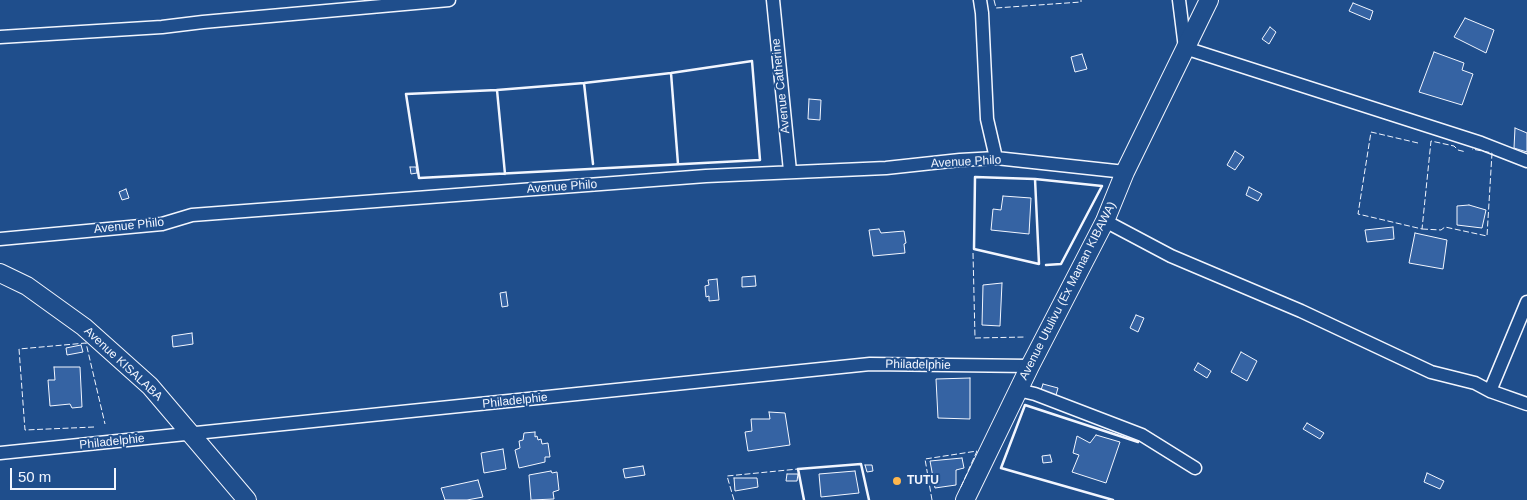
<!DOCTYPE html>
<html>
<head>
<meta charset="utf-8">
<style>
	body { margin:0 }
	#map { position:relative; width:1527px; height:500px; overflow:hidden; background:#1f4e8c; font-family:Arial,sans-serif }
	canvas { display:block }
	.scale { position:absolute; left:10px; top:468px; width:106px; height:22px; box-sizing:border-box; border:2px solid #f2f6ff; border-top:0; padding-left:6px; font-size:15px; line-height:18px; white-space:nowrap; color:#f2f6ff; -webkit-text-stroke:4px #1f4e8c; paint-order:stroke }
</style>
</head>
<body>
<div id="map">
<canvas width="1527" height="500"></canvas>
<div class="scale">50 m</div>
</div>
<script>
const context = document.querySelector('canvas').getContext('2d');
context.lineJoin = 'round';
function fillPath(path, color) {
  context.fillStyle = color;
  context.fill(path, 'evenodd');
}
function shape(rows) {
  const path = new Path2D();
  for (const r of rows) {
    path.moveTo(r[0], r[1]);
    for (let i = 2; i < r.length; i += 2) path.lineTo(r[i], r[i + 1]);
  }
  return path;
}
function strokePath(path, color, width, dash) {
  context.strokeStyle = color;
  context.lineWidth = width;
  context.lineCap = dash ? 'butt' : 'round';
  context.setLineDash(dash || []);
  context.stroke(path);
}
function write(font, color, halo, rows, align = 'center') {
  context.font = font + ' Arial,sans-serif';
  context.lineWidth = 4;
  context.setLineDash([]);
  context.textBaseline = 'middle';
  context.strokeStyle = halo;
  context.fillStyle = color;
  for (const [text, x, y, turn = 0] of rows) {
    context.save();
    context.translate(x, y);
    context.rotate((+turn || 0) * Math.PI / 180);
    context.textAlign = isNaN(turn) ? turn : align;
    if (halo) context.strokeText(text, 0, 0);
    context.fillText(text, 0, 0);
    context.restore();
  }
}
const building = shape([
	[1353,3,1373,11,1370,20,1349,11,1353,3],
	[1465,18,1494,30,1486,53,1454,37,1465,18],
	[1270,27,1276,32,1269,44,1262,39,1270,27],
	[1434,52,1464,63,1462,70,1473,74,1462,105,1419,92,1434,52],
	[1082,54,1087,69,1075,72,1071,57,1082,54],
	[809,99,821,100,820,120,808,119,809,99],
	[1515,128,1527,133,1527,152,1514,148,1515,128],
	[1235,151,1244,157,1235,170,1227,165,1235,151],
	[410,167,416,167,417,173,411,174,410,167],
	[1249,187,1262,194,1258,201,1246,195,1249,187],
	[126,189,129,198,122,200,119,192,126,189],
	[1003,196,1031,198,1029,234,991,230,993,209,1001,210,1003,196],
	[1469,205,1486,210,1482,228,1457,225,1457,206,1469,205],
	[1393,227,1394,239,1367,242,1365,230,1393,227],
	[879,229,881,233,904,231,906,243,904,244,905,253,873,256,869,230,879,229],
	[1415,233,1447,240,1443,269,1409,263,1415,233],
	[755,276,756,286,742,287,742,277,755,276],
	[717,279,719,300,709,301,709,296,706,297,705,286,709,285,708,280,717,279],
	[1002,283,1000,326,982,325,983,285,1002,283],
	[506,292,508,306,502,307,500,293,506,292],
	[1136,315,1144,318,1138,332,1130,328,1136,315],
	[192,333,193,344,173,347,172,336,192,333],
	[81,345,83,352,67,355,66,348,81,345],
	[1241,352,1257,361,1247,381,1231,372,1241,352],
	[1198,363,1211,371,1207,378,1194,370,1198,363],
	[54,367,80,367,82,407,72,408,70,404,50,406,48,380,55,380,54,367],
	[970,378,970,419,938,418,936,379,970,378],
	[1043,384,1058,388,1056,395,1041,390,1043,384],
	[769,412,785,413,790,445,748,451,745,432,752,431,751,419,770,419,769,412],
	[1307,423,1324,433,1320,439,1303,429,1307,423],
	[535,432,535,437,537,436,538,440,541,439,542,444,548,443,550,457,545,457,545,462,519,468,515,450,520,448,519,441,523,440,524,433,535,432],
	[1096,435,1120,442,1106,483,1072,472,1079,455,1073,453,1077,436,1090,443,1096,435],
	[503,449,506,469,484,473,481,453,503,449],
	[1050,455,1052,462,1043,463,1042,456,1050,455],
	[962,458,964,468,956,470,956,485,935,488,930,461,962,458],
	[865,465,872,465,873,471,867,472,865,465],
	[643,466,645,475,625,478,623,469,643,466],
	[551,471,552,473,557,472,559,490,553,492,554,499,531,500,529,475,551,471],
	[855,471,859,493,821,497,819,474,855,471],
	[1427,473,1444,481,1440,489,1424,482,1427,473],
	[787,474,798,474,797,481,786,481,787,474],
	[734,478,757,478,758,487,735,491,734,478],
	[478,480,483,497,467,500,445,500,441,488,478,480]
]);
fillPath(building, '#3563a3');
strokePath(building, '#f2f6ff', 1);
const street = shape([
	[773,0,790,171],
	[980,0,982,13,987,119,996,158],
	[1179,0,1185,48,1481,143,1527,161],
	[0,37,162,27,203,22,449,0],
	[1105,221,1171,256,1301,311,1431,372,1475,383,1490,391,1527,404],
	[0,239,162,224,192,215,706,176,886,168,960,160,996,158,1125,172],
	[1018,390,1035,394,1142,435,1195,468],
	[1490,391,1527,302],
	[0,453,870,364,1030,366]
]);
const secondary = shape([
	[0,273,27,286,84,327,150,386,247,500],
	[965,500,1030,366,1105,221,1125,172,1209,0]
]);
strokePath(street, '#f2f6ff', 15);
strokePath(secondary, '#f2f6ff', 20);
strokePath(street, '#1f4e8c', 12);
strokePath(secondary, '#1f4e8c', 18);
strokePath(shape([
	[994,0,996,8,1081,2,1081,0],
	[1418,143,1371,132,1358,214,1422,229,1431,141,1454,146,1458,150,1466,152],
	[1422,229,1441,230,1445,227,1487,236,1492,153,1472,149],
	[973,253,975,338,1026,337],
	[94,427,25,430,19,349,86,343,105,424],
	[734,500,727,476,798,469],
	[932,500,925,459,977,451,960,489]
]), '#f2f6ff', 1, [6, 2.5]);
strokePath(shape([
	[752,61,760,160,419,178,406,94,497,90,584,83,671,73,752,61],
	[671,73,678,164],
	[584,83,593,164],
	[497,90,505,174],
	[975,177,1035,179,1039,264,974,249,975,177],
	[1035,179,1102,186,1061,264,1046,265],
	[804,500,798,469,861,464,869,500],
	[1113,500,1001,468,1025,405,1138,442]
]), '#f2f6ff', 2.5);
for (const [x, y, r, color] of [
	[897,481,5,"#ffb74d"]
]) {
  const dot = new Path2D();
  dot.arc(x, y, r, 0, 2 * Math.PI);
  context.fillStyle = color;
  context.fill(dot);
  strokePath(dot, '#1f4e8c', 2);
}
write('12px', '#f2f6ff', '#1f4e8c', [
	["Avenue Catherine",781,86,-96],
	["Avenue Philo",966,162,-3],
	["Avenue Philo",562,187,-4],
	["Avenue Philo",129,226,-6],
	["Avenue Utulivu (Ex Maman KIBAWA)",1068,291,-63],
	["Avenue KISALABA",123,364,43],
	["Philadelphie",918,365,1],
	["Philadelphie",515,401,-6],
	["Philadelphie",112,442,-6]
]);
write('bold 12px', '#f2f6ff', '#1f4e8c', [
	["TUTU",907,481]
], 'left');
</script>
</body>
</html>
